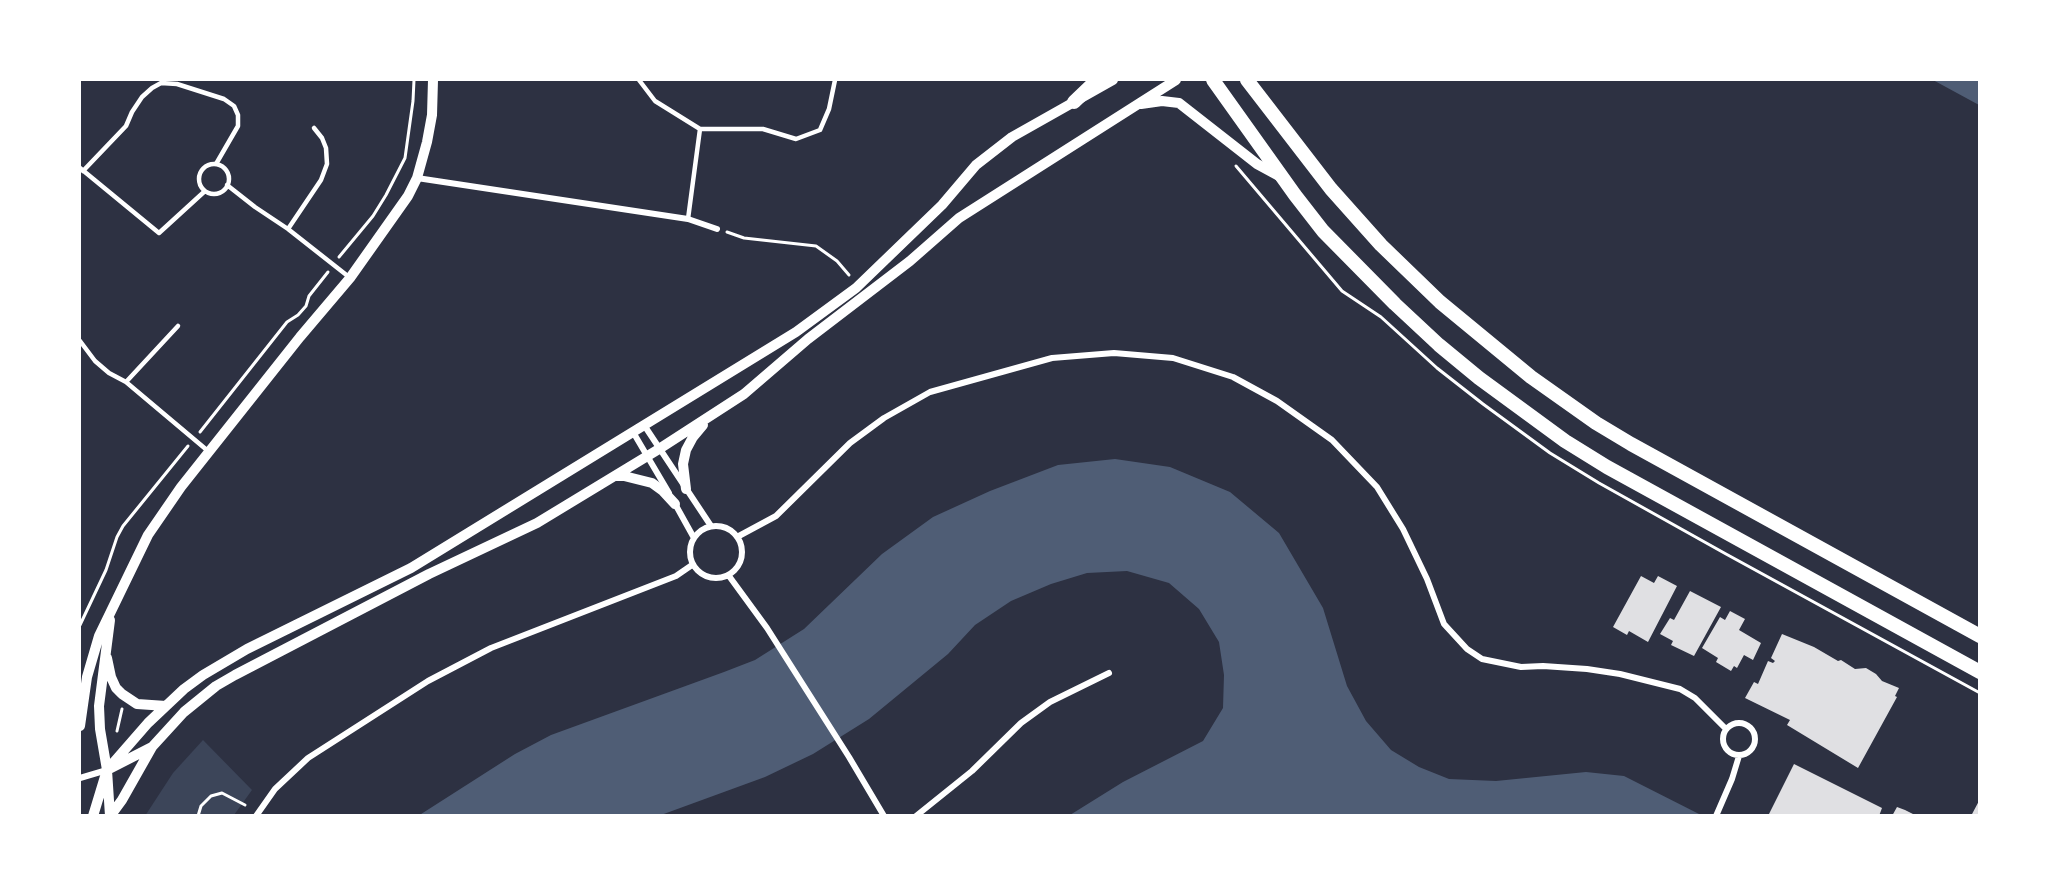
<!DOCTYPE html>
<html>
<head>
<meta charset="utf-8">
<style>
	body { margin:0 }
	#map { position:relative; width:2059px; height:895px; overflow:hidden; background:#2d3142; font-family:Signika,sans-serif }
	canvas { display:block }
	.frame { position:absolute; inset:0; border:81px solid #fff; pointer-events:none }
</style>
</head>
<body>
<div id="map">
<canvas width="2059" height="895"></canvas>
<div class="frame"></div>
</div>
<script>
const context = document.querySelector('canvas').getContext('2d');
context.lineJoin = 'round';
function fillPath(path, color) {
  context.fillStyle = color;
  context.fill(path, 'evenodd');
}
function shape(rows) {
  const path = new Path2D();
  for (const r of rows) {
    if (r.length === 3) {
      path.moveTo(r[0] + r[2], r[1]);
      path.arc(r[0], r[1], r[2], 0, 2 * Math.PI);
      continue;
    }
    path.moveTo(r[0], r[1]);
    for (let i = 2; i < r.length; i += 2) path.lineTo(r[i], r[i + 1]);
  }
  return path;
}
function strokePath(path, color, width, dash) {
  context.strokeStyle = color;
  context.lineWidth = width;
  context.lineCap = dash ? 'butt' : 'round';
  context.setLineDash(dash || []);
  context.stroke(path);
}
fillPath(shape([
	[203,740,252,790,234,815,145,816,173,773]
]), '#3c4559');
fillPath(shape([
	[1933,80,1979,80,1979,105],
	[1115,459,1170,467,1230,492,1279,533,1323,608,1347,686,1366,721,1391,750,1419,767,1449,779,1496,781,1586,772,1624,776,1701,815,1070,815,1123,782,1203,741,1223,708,1224,675,1219,642,1199,609,1169,583,1127,571,1087,573,1051,584,1011,601,975,625,948,654,869,719,813,754,765,777,661,815,418,816,515,754,551,735,724,672,755,660,804,629,882,554,933,517,990,491,1058,465]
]), '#4f5d75');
fillPath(shape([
	[1641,576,1654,583,1658,576,1677,586,1648,642,1629,631,1627,635,1613,627],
	[1690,591,1721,607,1694,656,1671,645,1673,641,1660,634,1670,618,1674,620],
	[1730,611,1745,619,1739,630,1761,643,1753,660,1744,655,1737,668,1734,666,1731,671,1716,662,1718,658,1702,648,1720,617,1725,620],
	[1782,634,1814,647,1838,661,1841,660,1855,669,1866,668,1876,674,1882,681,1899,688,1895,696,1897,697,1858,768,1787,725,1790,720,1745,698,1754,682,1758,684,1768,661,1773,663,1775,661,1771,658],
	[1794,764,1882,808,1879,816,1768,816],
	[1980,799,1980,816,1971,816],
	[1897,807,1905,810,1917,816,1892,816]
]), '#e0e0e3');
strokePath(shape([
	[1236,166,1342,291,1381,317,1437,368,1483,404,1550,453,1599,483,1726,554,1980,693],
	[727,232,744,238,816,246,837,261,849,275],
	[339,257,373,216,386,195,405,158,413,101,414,80],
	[200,432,287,322,298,315,306,306,309,296,328,272],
	[80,625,106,570,117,537,123,526,188,446],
	[117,731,122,709],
	[198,816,201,806,211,796,222,793,245,805]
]), '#fff', 3);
strokePath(shape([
	[639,80,655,101,700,129,763,129,796,139,820,130,829,109,835,80],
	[214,179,15],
	[80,168,159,233,205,191],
	[83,171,126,126,132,112,142,97,152,88,161,83,177,84,224,99,234,106,238,115,238,126,216,164],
	[227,185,255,207,288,229,349,277],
	[688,219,700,129],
	[288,229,321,180,327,164,326,148,322,138,314,128],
	[80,341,95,361,109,373,126,382,208,451],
	[126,382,178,326]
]), '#fff', 4.5);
strokePath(shape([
	[417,178,688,219,717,229],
	[644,425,711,526],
	[633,432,669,493],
	[674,502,694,538],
	[716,552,26],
	[737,537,776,516,850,443,884,418,930,392,1052,358,1114,353,1173,358,1233,377,1277,401,1332,440,1377,487,1403,529,1427,579,1444,624,1467,649,1482,659,1521,667,1543,666,1587,669,1620,674,1680,689,1695,698,1726,729],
	[729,576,767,628,849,757,884,816],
	[1739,739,16],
	[80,778,107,770],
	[256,816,275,789,308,758,428,681,491,648,676,576,692,565],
	[916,816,972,771,1021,723,1050,702,1109,673],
	[1716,816,1732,779,1739,756]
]), '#fff', 6);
strokePath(shape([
	[1141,104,1162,101,1179,103,1257,164,1281,177],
	[615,476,624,476,652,483,663,491,675,504],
	[686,489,683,464,686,450,693,437,703,425],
	[110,620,99,706,100,729,107,770,110,816],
	[107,658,111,677,116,688,122,694,137,704,166,706],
	[80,726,87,677,99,636,148,535,181,487,300,337,350,278,408,196,417,178,427,142,432,115,433,80],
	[107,770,152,747,184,712,216,686,235,675,429,574,537,523,659,449,744,394,808,339,910,261,959,218,1176,80],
	[111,815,122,800,152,747],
	[93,816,107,770,148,723,184,689,203,675,247,649,411,568,796,332,856,288,942,205,976,165,1012,137,1113,80]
]), '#fff', 10);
strokePath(shape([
	[1213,80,1295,195,1323,231,1395,304,1439,345,1479,378,1565,441,1607,467,1980,672],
	[1247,80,1331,189,1381,245,1440,302,1531,377,1596,423,1631,444,1980,636],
	[1074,102,1097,80]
]), '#fff', 14);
</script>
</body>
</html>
